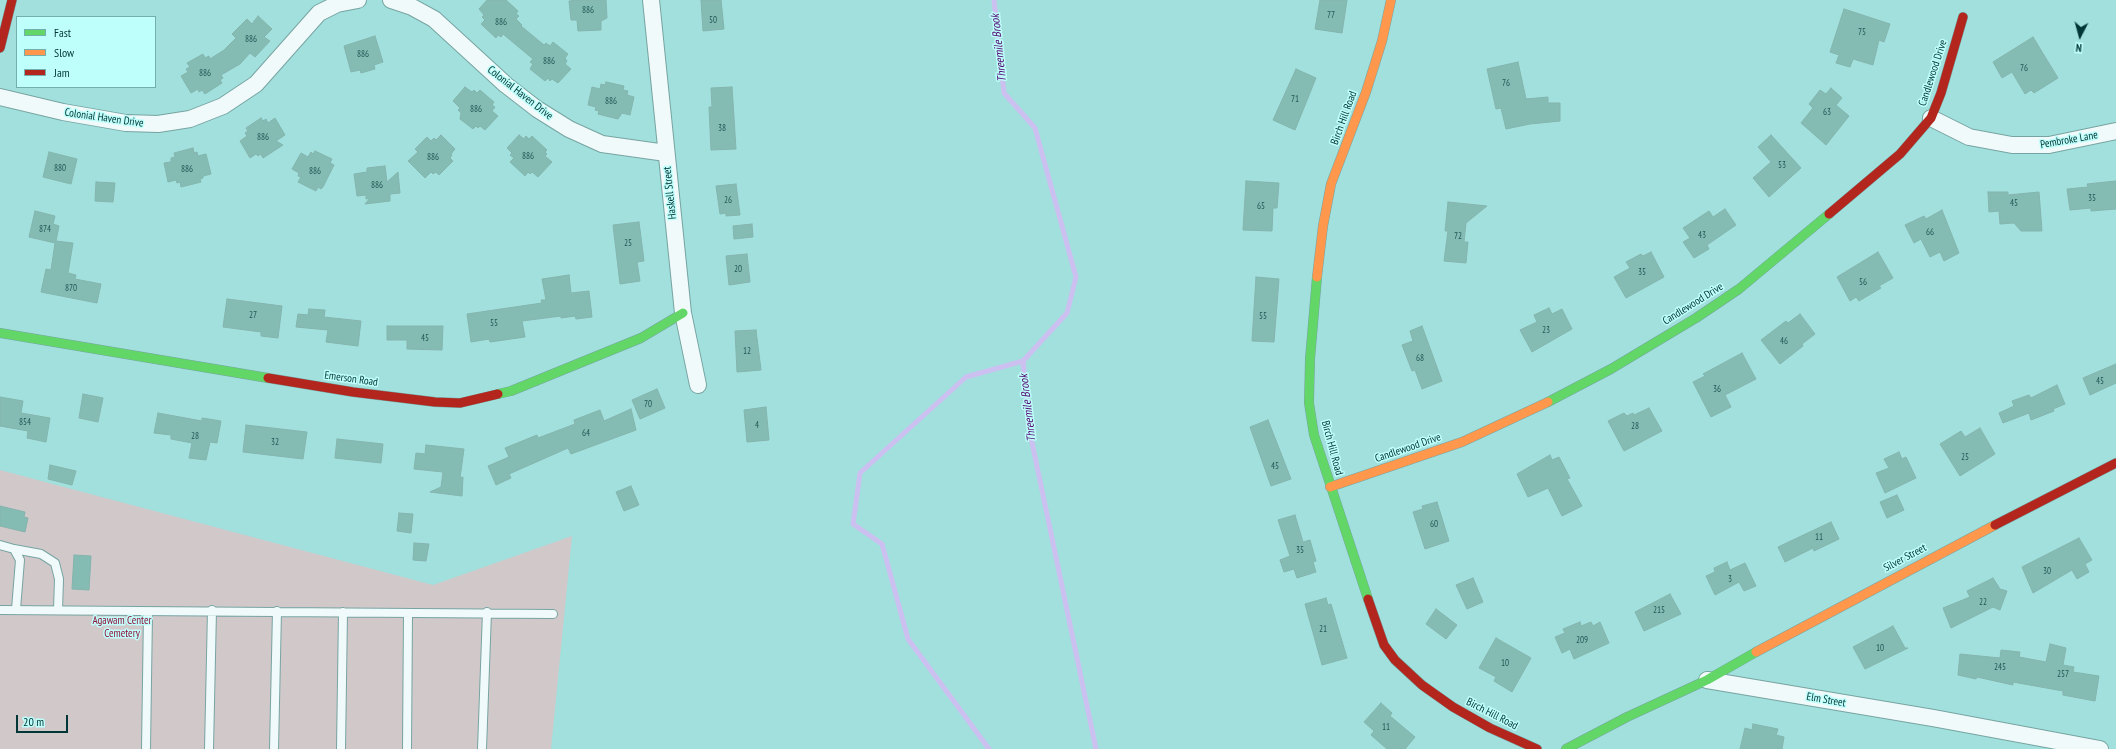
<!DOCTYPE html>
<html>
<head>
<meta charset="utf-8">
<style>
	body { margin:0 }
	#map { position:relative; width:2116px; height:749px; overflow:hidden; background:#a1e0dd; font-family:"PT Sans Narrow",sans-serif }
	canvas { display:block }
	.legend { position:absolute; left:16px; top:16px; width:140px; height:72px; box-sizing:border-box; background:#bffffb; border:1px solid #73afac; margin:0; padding:5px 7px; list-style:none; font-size:12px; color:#003635 }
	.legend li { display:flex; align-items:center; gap:8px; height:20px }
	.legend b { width:20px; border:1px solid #73afac }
	.north { position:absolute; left:2060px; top:16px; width:40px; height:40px; -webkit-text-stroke:3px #bffffb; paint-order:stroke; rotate:186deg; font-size:11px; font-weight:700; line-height:16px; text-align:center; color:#003635 }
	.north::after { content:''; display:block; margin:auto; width:14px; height:18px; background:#003635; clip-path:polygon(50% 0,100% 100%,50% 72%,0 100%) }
	.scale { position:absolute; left:16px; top:715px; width:52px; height:18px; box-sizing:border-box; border:2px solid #003635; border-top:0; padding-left:5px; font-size:12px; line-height:14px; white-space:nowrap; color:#003635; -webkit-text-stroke:3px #bffffb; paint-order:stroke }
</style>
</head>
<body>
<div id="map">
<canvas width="2116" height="749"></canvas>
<ul class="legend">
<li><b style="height:5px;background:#63d668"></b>Fast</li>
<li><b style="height:5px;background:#ff974d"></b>Slow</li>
<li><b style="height:5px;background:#b3261e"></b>Jam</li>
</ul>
<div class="north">N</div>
<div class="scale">20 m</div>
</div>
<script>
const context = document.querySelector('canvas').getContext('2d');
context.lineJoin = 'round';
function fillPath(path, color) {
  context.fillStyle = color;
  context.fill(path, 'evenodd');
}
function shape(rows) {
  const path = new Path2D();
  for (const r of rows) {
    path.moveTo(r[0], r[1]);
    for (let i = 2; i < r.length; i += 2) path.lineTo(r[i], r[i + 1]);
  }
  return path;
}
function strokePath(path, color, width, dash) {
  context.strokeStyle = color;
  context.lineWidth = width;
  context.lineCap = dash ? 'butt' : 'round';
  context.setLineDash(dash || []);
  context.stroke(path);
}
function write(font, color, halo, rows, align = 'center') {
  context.font = font + ' "PT Sans Narrow",sans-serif';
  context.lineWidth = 3;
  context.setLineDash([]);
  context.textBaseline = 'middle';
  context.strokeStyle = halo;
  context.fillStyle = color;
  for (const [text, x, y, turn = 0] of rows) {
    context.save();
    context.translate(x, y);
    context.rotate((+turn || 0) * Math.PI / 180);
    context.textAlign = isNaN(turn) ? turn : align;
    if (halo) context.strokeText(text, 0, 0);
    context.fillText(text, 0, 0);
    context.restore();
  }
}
fillPath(shape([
	[0,470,433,585,572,536,551,749,0,749]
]), '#d1c8ca');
strokePath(shape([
	[994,0,1004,93,1035,128,1076,277,1067,313,1023,361,1029,428,1096,749],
	[989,749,908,639,882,544,853,524,860,473,966,377,1023,361]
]), '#ccc0f0', 5);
const building = shape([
	[487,0,506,0,518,11,516,14,519,16,516,19,522,25,521,26,544,45,546,43,550,46,553,42,568,54,565,58,567,61,565,64,571,69,558,83,552,79,550,81,548,78,545,81,530,69,533,64,530,62,533,59,503,34,501,37,498,35,496,38,481,24,485,20,482,17,484,15,479,9,487,0],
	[577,0,606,0,607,18,601,21,601,30,578,31,577,20,571,20,569,1,577,0],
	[701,0,721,0,724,29,703,31,701,0],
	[1320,0,1347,0,1342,33,1315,29,1320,0],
	[1844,9,1890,24,1884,42,1879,40,1873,65,1853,59,1850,67,1836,63,1839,55,1830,52,1844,9],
	[258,16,272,29,264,37,270,41,255,57,250,53,240,64,221,75,223,78,220,80,222,83,205,94,202,90,199,92,198,89,191,93,181,76,188,72,186,69,190,67,187,63,203,54,205,58,209,56,210,59,224,50,236,38,232,34,247,19,252,24,258,16],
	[375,36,383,62,374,65,375,69,361,73,360,70,351,72,344,46,375,36],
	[2033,37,2058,78,2034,93,2031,90,2025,94,2012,72,2002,78,1993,62,2033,37],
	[1518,62,1526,99,1548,97,1548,103,1560,103,1560,121,1530,124,1506,129,1501,108,1496,109,1487,69,1518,62],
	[1296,69,1316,78,1295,130,1273,120,1296,69],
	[606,82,624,86,623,90,628,91,627,95,634,97,630,115,622,113,618,119,598,114,599,111,595,110,596,107,588,105,592,87,600,89,601,84,605,85,606,82],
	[465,87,472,92,474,90,477,93,480,90,494,102,492,105,495,107,492,111,498,116,485,130,480,126,478,128,476,126,473,129,460,119,461,113,458,110,460,108,453,101,465,87],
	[732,87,736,149,711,150,709,107,712,107,711,88,732,87],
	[1831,88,1842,98,1836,105,1849,116,1826,145,1801,123,1813,108,1809,104,1820,90,1826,94,1831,88],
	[261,118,263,121,266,119,268,123,275,118,285,135,276,141,283,145,263,158,261,154,258,156,256,154,250,158,240,141,247,136,245,133,248,131,246,128,261,118],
	[441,135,455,149,451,154,452,155,450,158,453,161,439,175,436,172,433,174,431,172,425,178,408,161,418,152,415,149,427,137,431,141,434,138,436,140,441,135],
	[519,135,524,139,526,136,529,139,532,136,547,150,545,152,547,154,545,156,552,162,538,177,532,172,530,174,528,172,525,176,510,162,514,158,510,155,512,153,507,148,519,135],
	[1771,135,1801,168,1769,197,1753,178,1771,162,1758,147,1771,135],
	[193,148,194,153,197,152,198,156,206,154,211,174,203,176,203,178,200,179,201,182,181,187,180,182,177,183,176,180,168,182,164,163,171,162,171,158,175,157,174,153,193,148],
	[315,151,332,159,330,163,334,165,323,187,321,189,318,187,316,191,298,182,301,177,298,176,299,173,292,169,301,153,308,157,311,152,313,154,315,151],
	[49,152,77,159,71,184,43,177,49,152],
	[385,166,387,182,398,172,400,193,390,194,390,201,365,204,370,198,366,199,366,195,357,196,354,174,367,172,367,168,385,166],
	[1246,181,1279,183,1277,208,1273,208,1272,231,1243,230,1246,181],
	[2116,181,2116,209,2091,211,2091,208,2070,210,2067,189,2088,187,2087,184,2116,181],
	[96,182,115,183,113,202,95,201,96,182],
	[736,184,740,215,726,216,726,213,720,214,716,186,736,184],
	[1988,192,2008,192,2008,195,2039,192,2042,231,2021,231,2014,223,2000,224,1999,211,1989,212,1988,192],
	[1448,202,1487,206,1466,223,1464,242,1468,242,1466,263,1444,261,1448,231,1445,231,1448,202],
	[1725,209,1736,225,1707,245,1709,249,1694,258,1683,242,1690,238,1683,228,1709,211,1713,217,1725,209],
	[1942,210,1959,253,1944,261,1940,252,1930,257,1921,239,1914,243,1905,225,1924,216,1926,219,1942,210],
	[35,211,55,216,53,224,59,226,56,241,73,243,68,273,76,275,75,279,101,284,97,303,41,292,46,269,51,270,55,243,29,237,35,211],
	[639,222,644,261,637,262,640,281,620,284,613,225,639,222],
	[752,224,753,237,734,239,733,226,752,224],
	[1651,252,1664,277,1626,298,1614,277,1630,268,1626,262,1641,254,1643,256,1651,252],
	[1878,252,1893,278,1879,286,1881,288,1859,301,1856,297,1850,301,1837,277,1878,252],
	[747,254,750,282,729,285,726,256,747,254],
	[569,275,571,293,589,291,592,317,576,319,575,316,561,318,561,316,522,321,525,337,490,342,489,339,471,342,467,314,542,303,541,300,546,300,542,279,569,275],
	[1256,277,1279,279,1274,342,1252,341,1256,277],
	[227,299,282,306,278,338,261,336,261,332,223,327,227,299],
	[1549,308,1552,314,1562,309,1572,329,1532,352,1520,330,1537,322,1534,315,1549,308],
	[309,309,325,310,324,317,361,321,358,346,326,342,328,330,296,327,298,314,308,315,309,309],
	[1800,314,1815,334,1802,344,1803,346,1780,364,1761,340,1786,321,1788,323,1800,314],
	[387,326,443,326,442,350,407,349,407,340,387,340,387,326],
	[1422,326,1442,381,1422,389,1415,370,1412,371,1402,345,1413,341,1410,331,1422,326],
	[756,330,761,370,737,372,735,331,756,330],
	[1742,353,1756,379,1725,395,1731,407,1711,417,1693,382,1705,376,1703,374,1742,353],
	[2116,364,2116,383,2090,395,2083,378,2116,364],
	[2057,385,2065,404,2053,409,2054,411,2031,420,2029,413,2003,423,1999,413,2014,406,2012,401,2029,395,2031,398,2057,385],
	[657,389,665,408,640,419,632,400,657,389],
	[83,394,103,398,98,422,79,418,83,394],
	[0,397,23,401,21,413,50,418,46,442,27,438,28,431,0,426,0,397],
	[766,407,769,440,747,442,744,410,766,407],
	[1649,408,1662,431,1624,451,1608,421,1624,413,1627,416,1633,413,1634,415,1649,408],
	[631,409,636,430,571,454,568,448,509,474,511,478,496,485,488,466,509,457,505,448,537,435,538,438,575,424,574,420,600,410,604,421,631,409],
	[158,413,202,421,202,418,221,421,217,443,210,442,206,460,189,458,192,443,171,439,171,435,154,433,158,413],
	[1268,420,1291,479,1271,486,1250,427,1268,420],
	[246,425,307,432,303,459,243,452,246,425],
	[1980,428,1995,454,1960,476,1940,444,1961,431,1965,437,1980,428],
	[337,439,383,444,381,463,335,458,337,439],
	[426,445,464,449,460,478,463,477,462,496,430,492,441,487,443,472,414,469,416,453,425,454,426,445],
	[1899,452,1902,459,1906,457,1916,478,1885,493,1876,473,1889,468,1884,459,1899,452],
	[1550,455,1552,460,1559,457,1570,478,1567,479,1582,506,1562,516,1548,488,1528,497,1517,474,1550,455],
	[50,465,76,471,72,485,48,479,50,465],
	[631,486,639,505,624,511,616,492,631,486],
	[1897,495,1904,510,1887,518,1880,502,1897,495],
	[1437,502,1449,541,1425,549,1413,512,1423,509,1422,506,1437,502],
	[0,506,25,512,24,517,28,518,25,532,0,526,0,506],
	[399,513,413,514,411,533,397,531,399,513],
	[1295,515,1303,542,1310,540,1316,561,1313,562,1316,572,1297,578,1294,569,1284,572,1280,560,1290,556,1278,520,1295,515],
	[1831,522,1839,539,1814,551,1813,548,1785,562,1778,547,1831,522],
	[2079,538,2092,560,2085,564,2089,572,2077,579,2072,570,2033,593,2022,567,2079,538],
	[414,543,429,544,426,561,413,560,414,543],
	[74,555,91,556,89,590,72,589,74,555],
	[1727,562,1730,570,1745,563,1756,586,1744,591,1739,582,1715,595,1706,576,1715,572,1714,568,1727,562],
	[1473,578,1483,602,1467,609,1456,585,1473,578],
	[1993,578,2000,589,2007,591,2000,610,1993,607,1951,628,1943,608,1970,597,1967,591,1993,578],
	[1670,594,1681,614,1644,631,1635,612,1670,594],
	[1326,598,1328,605,1331,604,1347,658,1322,665,1305,604,1326,598],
	[1436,609,1457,625,1446,639,1426,624,1436,609],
	[1580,622,1581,626,1591,622,1593,626,1600,622,1609,643,1574,659,1570,649,1562,653,1555,637,1565,633,1563,629,1580,622],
	[1893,626,1905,648,1908,648,1865,669,1853,647,1893,626],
	[1496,638,1531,658,1512,692,1494,681,1496,677,1479,668,1496,638],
	[2050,644,2066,648,2063,665,2074,667,2073,672,2099,676,2095,701,2063,695,2063,691,2013,682,2013,685,1977,677,1976,679,1958,675,1960,654,2000,658,2001,650,2020,652,2019,657,2046,662,2050,644],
	[1381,703,1392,713,1390,716,1415,737,1405,749,1387,749,1371,735,1374,731,1364,722,1381,703],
	[1753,724,1778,729,1776,735,1784,737,1782,749,1740,749,1745,728,1752,730,1753,724]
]);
fillPath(building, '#84bcb4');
strokePath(building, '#84b4ad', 1);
const lane = shape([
	[0,545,14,549,20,560,16,609],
	[14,549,41,554,55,563,59,579,58,610],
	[0,610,553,614],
	[146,749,148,612],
	[209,749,212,610],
	[274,749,277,611],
	[341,749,343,612],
	[407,749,408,613],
	[482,749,487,612]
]);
const street = shape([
	[391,0,412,7,434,19,506,85,537,109,569,129,602,144,666,153],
	[651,0,683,313,698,385],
	[0,97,63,112,126,123,158,124,190,119,223,106,256,84,319,13,337,4,358,0],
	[1931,118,1969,137,2012,145,2049,145,2116,131],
	[1707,680,1933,718,2100,749]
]);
const fast = shape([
	[1317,277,1310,359,1309,403,1314,435,1368,599],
	[0,333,268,378],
	[498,394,511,391,641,338,683,313],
	[1548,402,1611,369,1696,318,1739,289,1829,214],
	[1566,749,1627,717,1707,680,1756,652]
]);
const slow = shape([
	[1317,277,1323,226,1331,184,1366,92,1382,41,1391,0],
	[1330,487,1462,442,1548,402],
	[1756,652,1995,525]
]);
const jam = shape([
	[0,48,12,0],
	[1829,214,1900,154,1931,118,1941,93,1963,17],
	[268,378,353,392,435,402,460,403,498,394],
	[1995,525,2116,463],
	[1368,599,1384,645,1395,660,1422,685,1453,707,1490,728,1537,749]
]);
strokePath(lane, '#77a4a2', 10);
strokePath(street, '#77a4a2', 18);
strokePath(fast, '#77a4a2', 10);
strokePath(slow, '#77a4a2', 10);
strokePath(jam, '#77a4a2', 10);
strokePath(lane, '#f1fafa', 8);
strokePath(street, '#f1fafa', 16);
strokePath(fast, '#63d668', 9);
strokePath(slow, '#ff974d', 9);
strokePath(jam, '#b3261e', 9);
write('9px', '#215855', null, [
	["886",588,10],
	["77",1331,15],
	["50",713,20],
	["886",501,22],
	["75",1862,32],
	["886",251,39],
	["886",363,54],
	["886",549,61],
	["76",2024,68],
	["886",205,73],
	["76",1506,83],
	["71",1295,99],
	["886",611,101],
	["886",476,109],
	["63",1827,112],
	["38",722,128],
	["886",263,137],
	["886",528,156],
	["886",433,157],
	["53",1782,165],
	["880",60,168],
	["886",187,169],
	["886",315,171],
	["886",377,185],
	["35",2092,198],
	["26",728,200],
	["45",2014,203],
	["65",1261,206],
	["874",45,229],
	["66",1930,232],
	["43",1702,235],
	["72",1458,236],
	["25",628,243],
	["20",738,269],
	["35",1642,272],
	["56",1863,282],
	["870",71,288],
	["27",253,315],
	["55",1263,316],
	["55",494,323],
	["23",1546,330],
	["45",425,338],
	["46",1784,341],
	["12",747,351],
	["68",1420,358],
	["45",2100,381],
	["36",1717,389],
	["70",648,404],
	["854",25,422],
	["4",757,425],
	["28",1635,426],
	["64",586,433],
	["28",195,436],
	["32",275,442],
	["25",1965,457],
	["45",1275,466],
	["60",1434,524],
	["11",1819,537],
	["35",1300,550],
	["30",2047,571],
	["3",1730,579],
	["22",1983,602],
	["215",1659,610],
	["21",1323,629],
	["209",1582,640],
	["10",1880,648],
	["10",1505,663],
	["245",2000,667],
	["257",2063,674],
	["11",1386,727]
]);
write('11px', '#003635', '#bffffb', [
	["Candlewood Drive",1933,73,-72],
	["Colonial Haven Drive",520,93,38],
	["Colonial Haven Drive",104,118,8],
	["Birch Hill Road",1344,118,-70],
	["Pembroke Lane",2069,140,-10],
	["Haskell Street",670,193,-96],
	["Candlewood Drive",1693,304,-32],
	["Emerson Road",351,379,8],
	["Birch Hill Road",1332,448,75],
	["Candlewood Drive",1408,448,-19],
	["Silver Street",1905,558,-28],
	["Elm Street",1826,700,10],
	["Birch Hill Road",1492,714,27]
]);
write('11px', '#931037', '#bffffb', [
	["Agawam Center",122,621],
	["Cemetery",122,634]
]);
write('italic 12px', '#530772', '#bffffb', [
	["Threemile Brook",999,48,-96],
	["Threemile Brook",1028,408,-97]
]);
</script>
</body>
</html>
